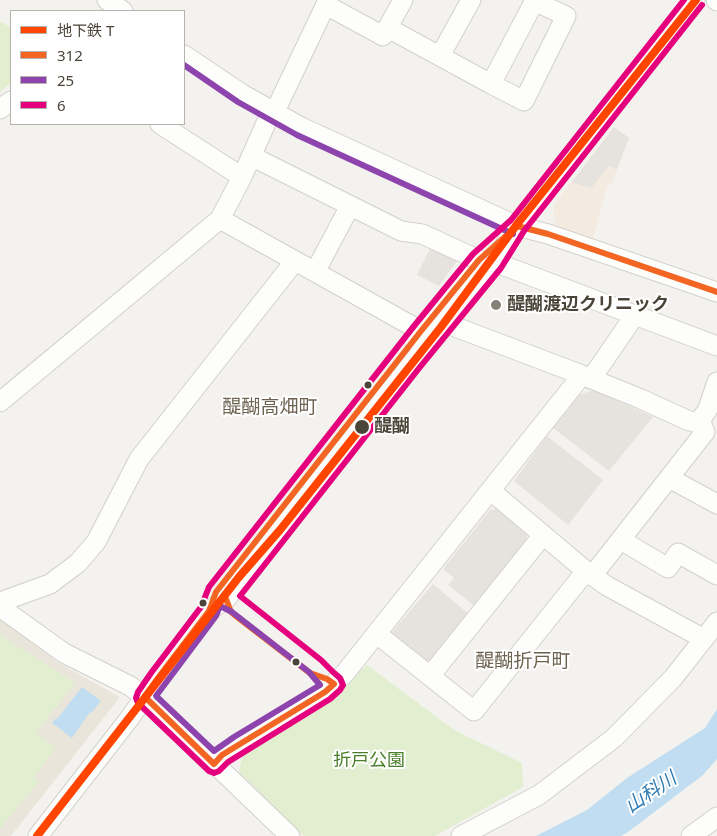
<!DOCTYPE html>
<html>
<head>
<meta charset="utf-8">
<style>
	body { margin:0 }
	#map { position:relative; width:717px; height:836px; overflow:hidden; background:#f4f2ee; font-family:"Noto Sans","Noto Sans JP",sans-serif }
	canvas { display:block }
	.legend { position:absolute; left:10px; top:10px; width:175px; height:115px; box-sizing:border-box; background:#fff; border:1px solid #b7b4b0; margin:0; padding:6px 9px; list-style:none; font-size:15px; color:#4b4439 }
	.legend li { display:flex; align-items:center; gap:10px; height:25px }
	.legend b { width:25px; border:1px solid #b7b4b0 }
</style>
</head>
<body>
<div id="map">
<canvas width="717" height="836"></canvas>
<ul class="legend">
<li><b style="height:6px;background:#ff4500"></b>地下鉄 T</li>
<li><b style="height:6px;background:#f26522"></b>312</li>
<li><b style="height:6px;background:#8e44ad"></b>25</li>
<li><b style="height:6px;background:#e5007d"></b>6</li>
</ul>
</div>
<script>
const context = document.querySelector('canvas').getContext('2d');
context.lineJoin = 'round';
function fillPath(path, color) {
  context.fillStyle = color;
  context.fill(path, 'evenodd');
}
function shape(rows) {
  const path = new Path2D();
  for (const r of rows) {
    path.moveTo(r[0], r[1]);
    for (let i = 2; i < r.length; i += 2) path.lineTo(r[i], r[i + 1]);
  }
  return path;
}
function strokePath(path, color, width, dash) {
  context.strokeStyle = color;
  context.lineWidth = width;
  context.lineCap = dash ? 'butt' : 'round';
  context.setLineDash(dash || []);
  context.stroke(path);
}
function write(font, color, halo, rows, align = 'center') {
  context.font = font + ' "Noto Sans","Noto Sans JP",sans-serif';
  context.lineWidth = 4;
  context.setLineDash([]);
  context.textBaseline = 'middle';
  context.strokeStyle = halo;
  context.fillStyle = color;
  for (const [text, x, y, turn = 0] of rows) {
    context.save();
    context.translate(x, y);
    context.rotate((+turn || 0) * Math.PI / 180);
    context.textAlign = isNaN(turn) ? turn : align;
    if (halo) context.strokeText(text, 0, 0);
    context.fillText(text, 0, 0);
    context.restore();
  }
}
fillPath(shape([
	[614,127,629,138,611,185,608,184,593,239,555,226,553,206]
]), '#f3ebdf');
fillPath(shape([
	[0,619,59,663,120,697,11,836,0,836]
]), '#eae5da');
fillPath(shape([
	[0,22,11,27,11,83,0,92],
	[0,634,9,641,75,682,36,733,56,748,34,777,39,781,0,829],
	[367,665,454,730,522,763,523,787,435,836,304,836,239,772,242,756,341,689]
]), '#e1eecf');
fillPath(shape([
	[614,127,629,138,617,169,609,166,591,188,572,182],
	[431,246,459,258,439,286,417,275],
	[593,390,653,417,609,471,553,428,579,395],
	[547,436,603,480,568,525,514,481],
	[502,508,526,530,527,543,476,607,448,585,454,578,443,569,490,510],
	[433,584,471,616,432,662,422,660,391,633]
]), '#e6e3df');
fillPath(shape([
	[82,687,101,701,91,713,90,712,72,738,52,723,55,719,57,719],
	[717,709,717,759,703,775,628,832,621,836,536,836,587,810,627,778,705,728]
]), '#c0ddf1');
const minor = shape([
	[107,0,123,11],
	[716,0,717,1],
	[326,5,383,36,403,0],
	[388,28,491,84,535,0],
	[184,55,242,94,301,127,517,226,548,234,717,292],
	[440,56,471,0],
	[491,84,524,101,566,16,534,1],
	[0,109,11,101],
	[160,124,242,177],
	[251,156,401,231,422,234,479,260],
	[220,219,421,331],
	[494,262,717,346],
	[315,272,350,206],
	[445,323,582,375,641,399,687,420,694,422,700,420,707,411,717,382],
	[414,340,466,276],
	[591,379,635,315],
	[0,402,220,219,242,177,267,121,279,103,328,0],
	[669,478,717,504],
	[491,491,586,571,607,586,704,639],
	[621,540,668,568,678,553,717,575],
	[592,576,705,432,700,420],
	[0,602,50,584,78,563,96,542,139,459,295,261],
	[0,607,64,653,130,686,145,697,290,836],
	[377,634,474,711,586,571],
	[430,676,543,535],
	[214,764,222,755,239,744,325,692,345,673,582,375],
	[38,836,129,719,158,678,209,611,226,599,413,362,494,262,517,226,695,0],
	[461,836,539,795,614,738,673,678,717,622],
	[691,836,717,817]
]);
strokePath(minor, '#d2d0cb', 21);
strokePath(minor, '#fdfdfc', 19);
strokePath(shape([
	[517,226,548,234,717,292],
	[145,697,214,764,222,755,325,692,334,684,327,679,310,673,236,616,231,612,226,599],
	[38,836,129,719,158,678,209,611,216,592,421,331,479,260,517,226]
]), '#f26522', 6);
strokePath(shape([
	[184,65,238,102,297,135,513,234],
	[220,606,232,612,309,672,320,685,234,737,214,751,156,696,216,616,220,606]
]), '#8e44ad', 6);
strokePath(shape([
	[684,0,511,220,473,254,414,326,209,587,201,607,151,673,138,692,136,698,138,703,209,771,214,773,219,771,228,762,330,699,340,690,343,685,340,678,333,672,321,660,240,596,420,367,501,268,524,231,702,5]
]), '#e5007d', 6);
strokePath(shape([
	[37,836,239,577,280,530,441,327,518,223,696,0]
]), '#ff4500', 8);
for (const [x, y, r, color] of [
	[496,305,6,"#868178"],
	[368,385,4.5,"#4b4439"],
	[362,427,8,"#4b4439"],
	[203,603,4.5,"#4b4439"],
	[296,662,4.5,"#4b4439"]
]) {
  const dot = new Path2D();
  dot.arc(x, y, r, 0, 2 * Math.PI);
  context.fillStyle = color;
  context.fill(dot);
  strokePath(dot, '#fff', 2);
}
write('bold 18px', '#4b4439', '#fff', [
	["醍醐渡辺クリニック",507,305]
], 'left');
write('bold 18px', '#4b4439', '#fff', [
	["醍醐",374,427]
], 'left');
write('18px', '#4a7f2a', '#fff', [
	["折戸公園",369,761]
]);
write('19px', '#6e6250', '#fff', [
	["醍醐高畑町",270,408],
	["醍醐折戸町",523,662]
]);
write('italic 19px', '#2e7ab2', '#fff', [
	["山科川",651,793,-34]
]);
</script>
</body>
</html>
